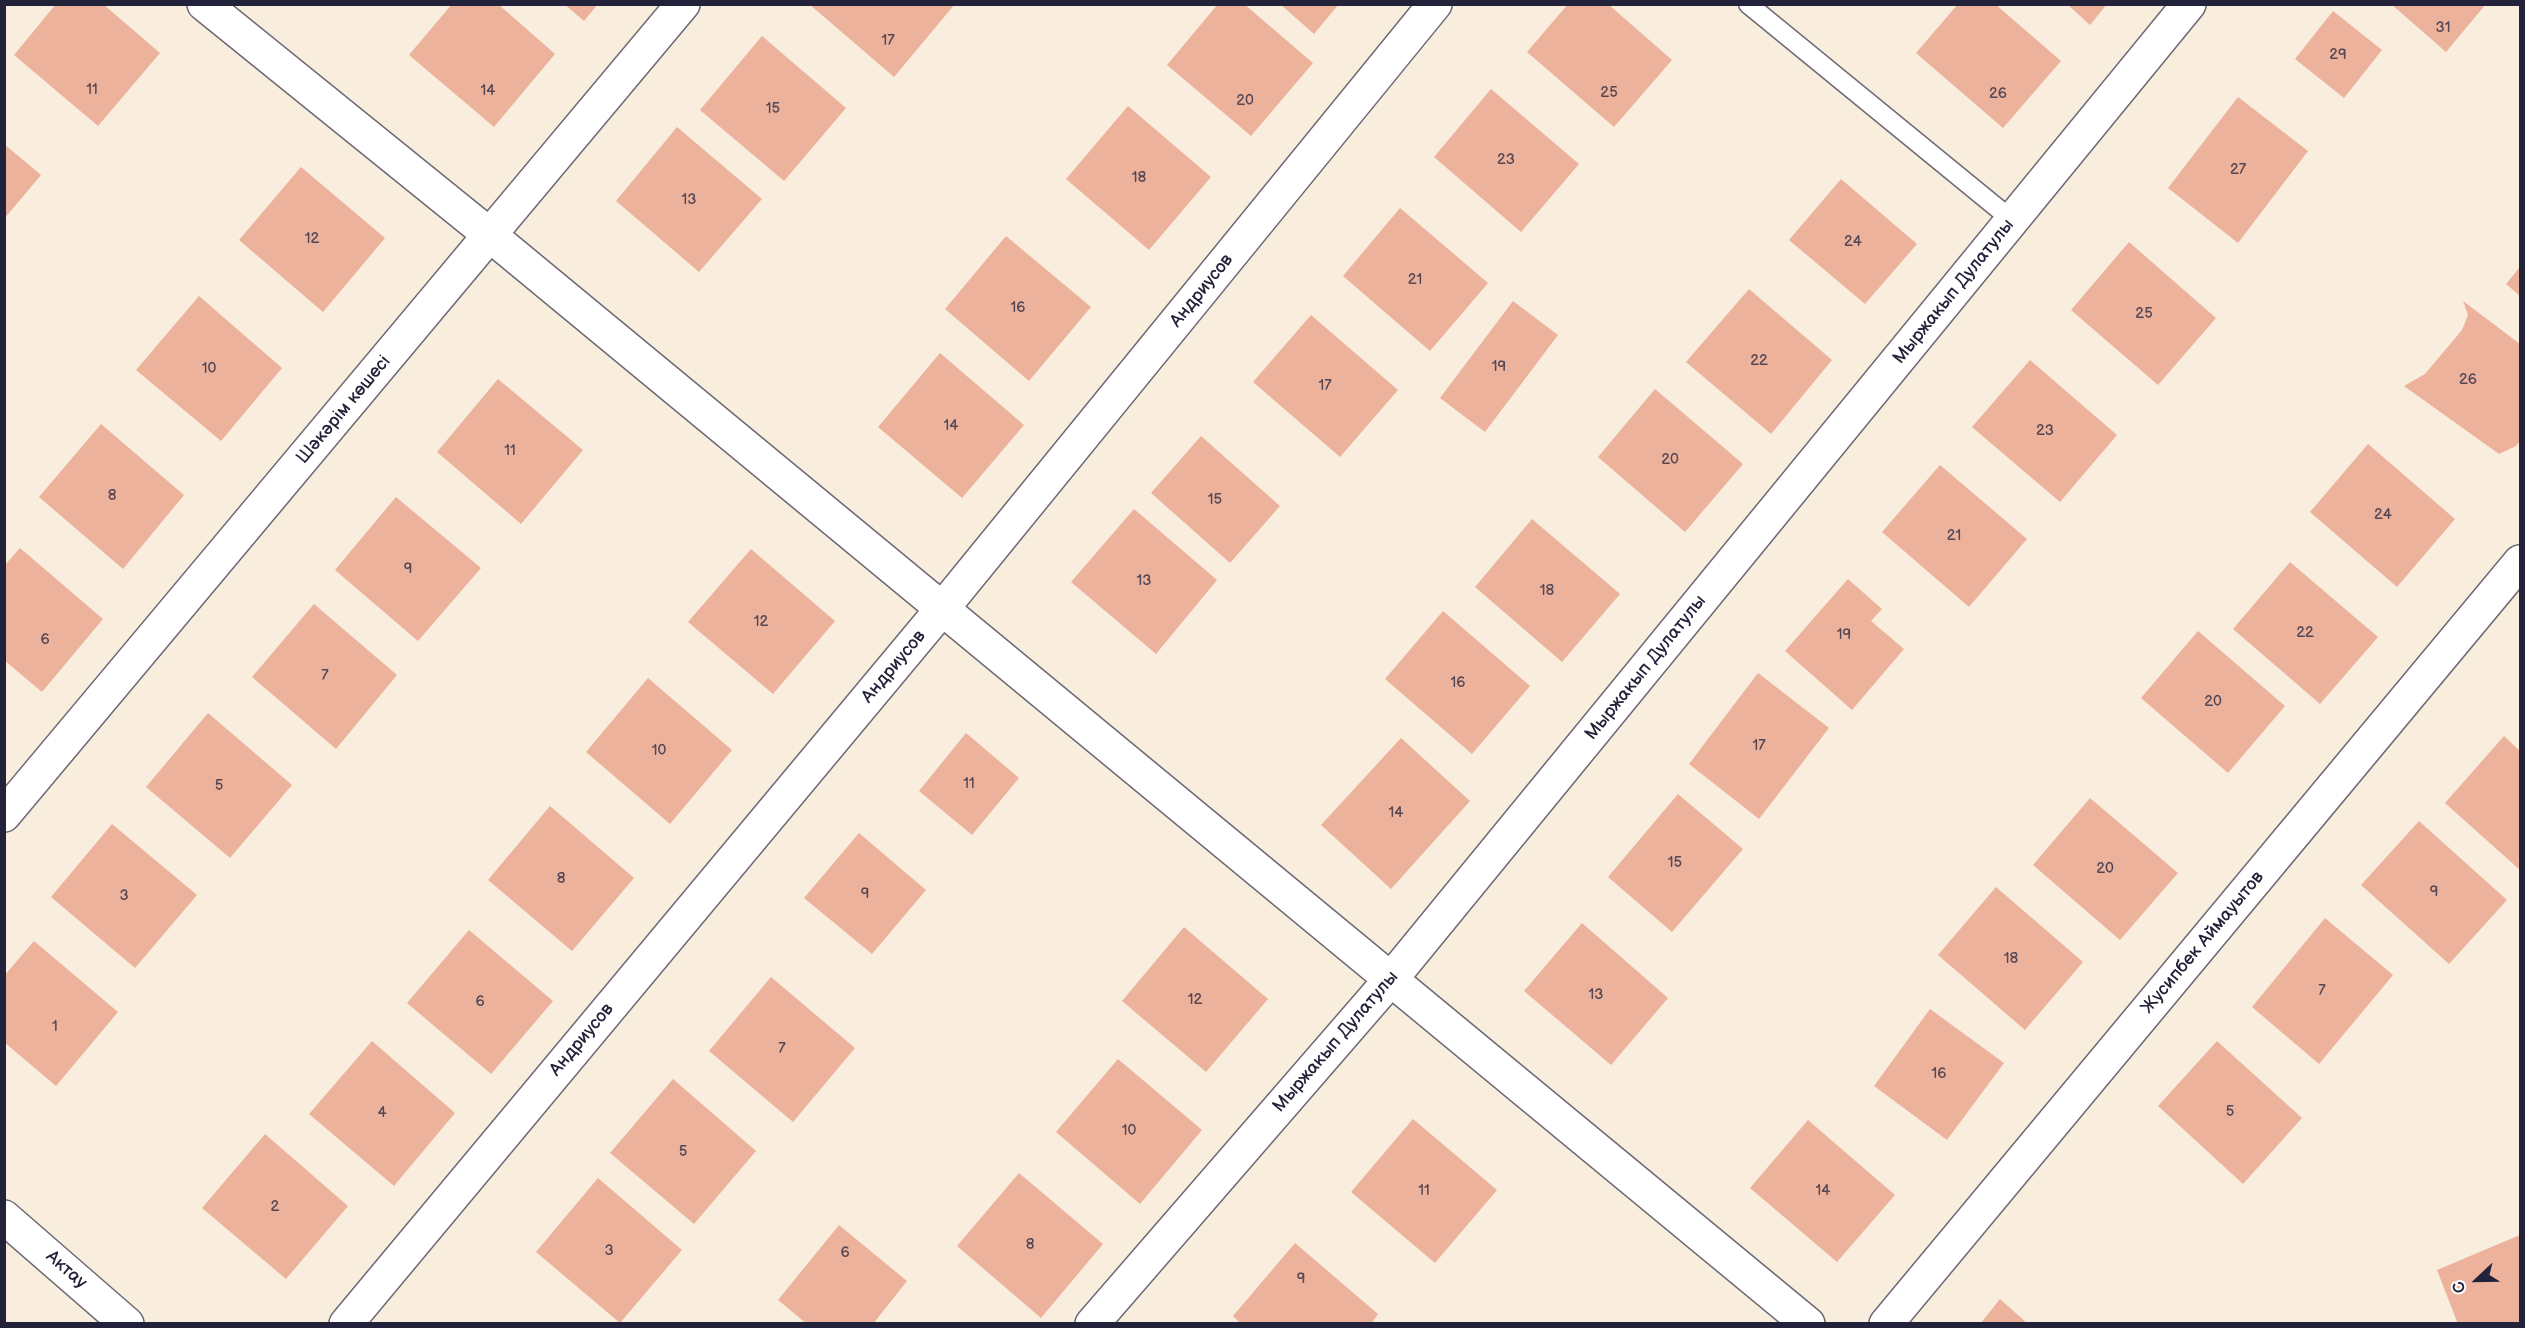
<!DOCTYPE html>
<html>
<head>
<meta charset="utf-8">
<style>
	body { margin:0 }
	#map { position:relative; width:2525px; height:1328px; overflow:hidden; background:#f9edde; font-family:"Balsamiq Sans",sans-serif }
	canvas { display:block }
	.frame { position:absolute; inset:0; border:6px solid #22223b; pointer-events:none }
	.north { position:absolute; left:2447px; top:1250px; width:60px; height:60px; -webkit-text-stroke:4px #fff; paint-order:stroke; rotate:248deg; font-size:16px; font-weight:700; line-height:24px; text-align:center; color:#22223b }
	.north::after { content:''; display:block; margin:auto; width:21px; height:27px; background:#22223b; clip-path:polygon(50% 0,100% 100%,50% 72%,0 100%) }
</style>
</head>
<body>
<div id="map">
<canvas width="2525" height="1328"></canvas>
<div class="frame"></div>
<div class="north">С</div>
</div>
<script>
const context = document.querySelector('canvas').getContext('2d');
context.lineJoin = 'round';
function fillPath(path, color) {
  context.fillStyle = color;
  context.fill(path, 'evenodd');
}
function shape(rows) {
  const path = new Path2D();
  for (const r of rows) {
    path.moveTo(r[0], r[1]);
    for (let i = 2; i < r.length; i += 2) path.lineTo(r[i], r[i + 1]);
  }
  return path;
}
function strokePath(path, color, width, dash) {
  context.strokeStyle = color;
  context.lineWidth = width;
  context.lineCap = dash ? 'butt' : 'round';
  context.setLineDash(dash || []);
  context.stroke(path);
}
function write(font, color, halo, rows, align = 'center') {
  context.font = font + ' "Balsamiq Sans",sans-serif';
  context.lineWidth = 4.5;
  context.setLineDash([]);
  context.textBaseline = 'middle';
  context.strokeStyle = halo;
  context.fillStyle = color;
  for (const [text, x, y, turn = 0] of rows) {
    context.save();
    context.translate(x, y);
    context.rotate((+turn || 0) * Math.PI / 180);
    context.textAlign = isNaN(turn) ? turn : align;
    if (halo) context.strokeText(text, 0, 0);
    context.fillText(text, 0, 0);
    context.restore();
  }
}
fillPath(shape([
	[56,4,103,4,160,53,98,126,14,55],
	[452,4,498,4,555,54,494,127,409,55],
	[564,4,598,4,584,21],
	[809,4,955,4,894,77],
	[1218,4,1244,4,1313,63,1251,136,1167,65],
	[1280,4,1339,4,1314,34],
	[1568,4,1608,4,1672,60,1614,127,1527,52],
	[1958,4,1995,4,2061,61,2003,128,1916,53],
	[2067,4,2107,4,2090,25],
	[2391,4,2486,4,2446,52],
	[2333,11,2382,50,2344,98,2295,59],
	[762,36,846,108,784,181,700,110],
	[1491,89,1579,164,1521,232,1434,157],
	[2238,97,2308,151,2238,243,2168,188],
	[1128,106,1211,177,1149,250,1066,179],
	[677,127,762,199,699,272,616,201],
	[4,144,41,175,4,219],
	[301,167,385,238,323,312,239,240],
	[1841,179,1917,244,1865,304,1789,240],
	[1400,208,1488,283,1430,351,1343,276],
	[1006,236,1091,307,1029,381,945,309],
	[2129,242,2216,318,2158,385,2071,310],
	[2520,267,2520,296,2506,284],
	[1749,289,1832,360,1771,434,1686,362],
	[199,296,282,368,221,441,136,370],
	[1513,301,1558,335,1485,432,1440,398],
	[2463,301,2520,344,2520,441,2516,446,2499,454,2404,386,2425,374,2462,330,2468,315],
	[1311,315,1398,390,1340,457,1253,382],
	[940,353,1024,425,962,498,878,427],
	[2030,360,2117,435,2060,502,1972,427],
	[498,379,583,450,521,524,437,452],
	[1655,389,1743,464,1685,532,1598,457],
	[101,424,184,495,123,569,39,497],
	[1201,436,1280,506,1230,563,1151,493],
	[2368,444,2455,519,2397,587,2310,512],
	[1940,465,2027,539,1969,607,1882,532],
	[396,497,481,568,418,641,335,570],
	[1134,509,1217,580,1156,654,1071,582],
	[1532,519,1620,594,1562,662,1475,587],
	[20,548,103,619,42,692,4,660,4,566],
	[751,549,835,621,773,694,688,622],
	[2290,562,2378,637,2320,704,2233,629],
	[1848,579,1882,609,1871,621,1904,649,1852,710,1785,651],
	[314,604,397,675,336,749,252,677],
	[1443,611,1530,686,1472,754,1385,679],
	[2198,631,2285,706,2228,773,2141,698],
	[1758,673,1829,728,1759,819,1689,764],
	[648,678,732,750,670,824,586,752],
	[208,713,292,785,230,858,146,787],
	[966,733,1019,778,972,835,919,791],
	[2504,736,2520,751,2520,870,2445,803],
	[1401,738,1470,801,1391,889,1321,825],
	[1678,794,1743,849,1672,932,1608,877],
	[2090,798,2178,873,2120,940,2033,865],
	[550,806,634,878,572,951,488,880],
	[2419,821,2507,900,2449,964,2361,885],
	[112,824,197,895,135,968,51,897],
	[859,833,926,890,872,954,804,898],
	[1996,887,2083,962,2025,1030,1938,955],
	[2325,918,2393,975,2319,1064,2252,1007],
	[1582,923,1668,998,1611,1065,1524,991],
	[1184,927,1268,999,1206,1072,1122,1001],
	[469,930,553,1001,491,1074,407,1003],
	[34,941,118,1012,56,1086,4,1042,4,976],
	[771,977,855,1048,793,1122,709,1051],
	[1930,1009,2004,1063,1947,1140,1874,1086],
	[372,1041,455,1113,394,1186,309,1114],
	[2217,1041,2302,1118,2243,1184,2158,1106],
	[1118,1059,1202,1130,1140,1204,1056,1132],
	[673,1079,756,1151,694,1224,610,1153],
	[1413,1119,1497,1190,1435,1263,1351,1192],
	[1808,1120,1895,1195,1837,1262,1750,1188],
	[265,1134,348,1206,286,1279,202,1208],
	[1019,1173,1103,1244,1041,1318,957,1246],
	[598,1178,682,1250,620,1323,536,1252],
	[839,1225,907,1281,873,1324,807,1324,778,1300],
	[2520,1235,2520,1324,2458,1324,2437,1270],
	[1295,1243,1378,1314,1371,1324,1241,1324,1233,1316],
	[2000,1299,2028,1324,1980,1324]
]), '#ecb29c');
const lane = shape([
	[1748,4,2012,220]
]);
const street = shape([
	[204,4,491,236,1808,1324],
	[4,815,683,4],
	[346,1324,942,609,1435,4],
	[1092,1324,1391,979,2189,4],
	[1886,1324,2520,562]
]);
const secondary = shape([
	[4,1217,127,1324]
]);
strokePath(lane, '#6d6974', 21);
strokePath(street, '#6d6974', 36);
strokePath(secondary, '#6d6974', 36);
strokePath(lane, '#fff', 18);
strokePath(street, '#fff', 33);
strokePath(secondary, '#fff', 33);
write('15px', '#544653', null, [
	["31",2443,28],
	["17",888,41],
	["29",2338,55],
	["11",92,90],
	["14",488,91],
	["25",1609,93],
	["26",1998,94],
	["20",1245,101],
	["15",773,109],
	["23",1506,160],
	["27",2238,170],
	["18",1139,178],
	["13",689,200],
	["12",312,239],
	["24",1853,242],
	["21",1415,280],
	["16",1018,308],
	["25",2144,314],
	["22",1759,361],
	["19",1499,367],
	["10",209,369],
	["26",2468,380],
	["17",1325,386],
	["14",951,426],
	["23",2045,431],
	["11",510,451],
	["20",1670,460],
	["8",112,496],
	["15",1215,500],
	["24",2383,515],
	["21",1954,536],
	["9",408,569],
	["13",1144,581],
	["18",1547,591],
	["12",761,622],
	["22",2305,633],
	["19",1844,635],
	["6",45,640],
	["7",325,676],
	["16",1458,683],
	["20",2213,702],
	["17",1759,746],
	["10",659,751],
	["11",969,784],
	["5",219,786],
	["14",1396,813],
	["15",1675,863],
	["20",2105,869],
	["8",561,879],
	["9",2434,892],
	["9",865,894],
	["3",124,896],
	["18",2011,959],
	["7",2322,991],
	["13",1596,995],
	["12",1195,1000],
	["6",480,1002],
	["1",55,1027],
	["7",782,1049],
	["16",1939,1074],
	["5",2230,1112],
	["4",382,1113],
	["10",1129,1131],
	["5",683,1152],
	["11",1424,1191],
	["14",1823,1191],
	["2",275,1207],
	["8",1030,1245],
	["3",609,1251],
	["6",845,1253],
	["9",1301,1279]
]);
write('18px', '#22223b', '#fff', [
	["Андриусов",1202,291,-51],
	["Мыржакып Дулатулы",1954,292,-51],
	["Шәкәрім көшесі",344,410,-50],
	["Андриусов",894,667,-50],
	["Мыржакып Дулатулы",1646,668,-51],
	["Жусипбек Аймауытов",2203,943,-50],
	["Андриусов",582,1040,-50],
	["Мыржакып Дулатулы",1336,1042,-49],
	["Актау",66,1270,41]
]);
</script>
</body>
</html>
